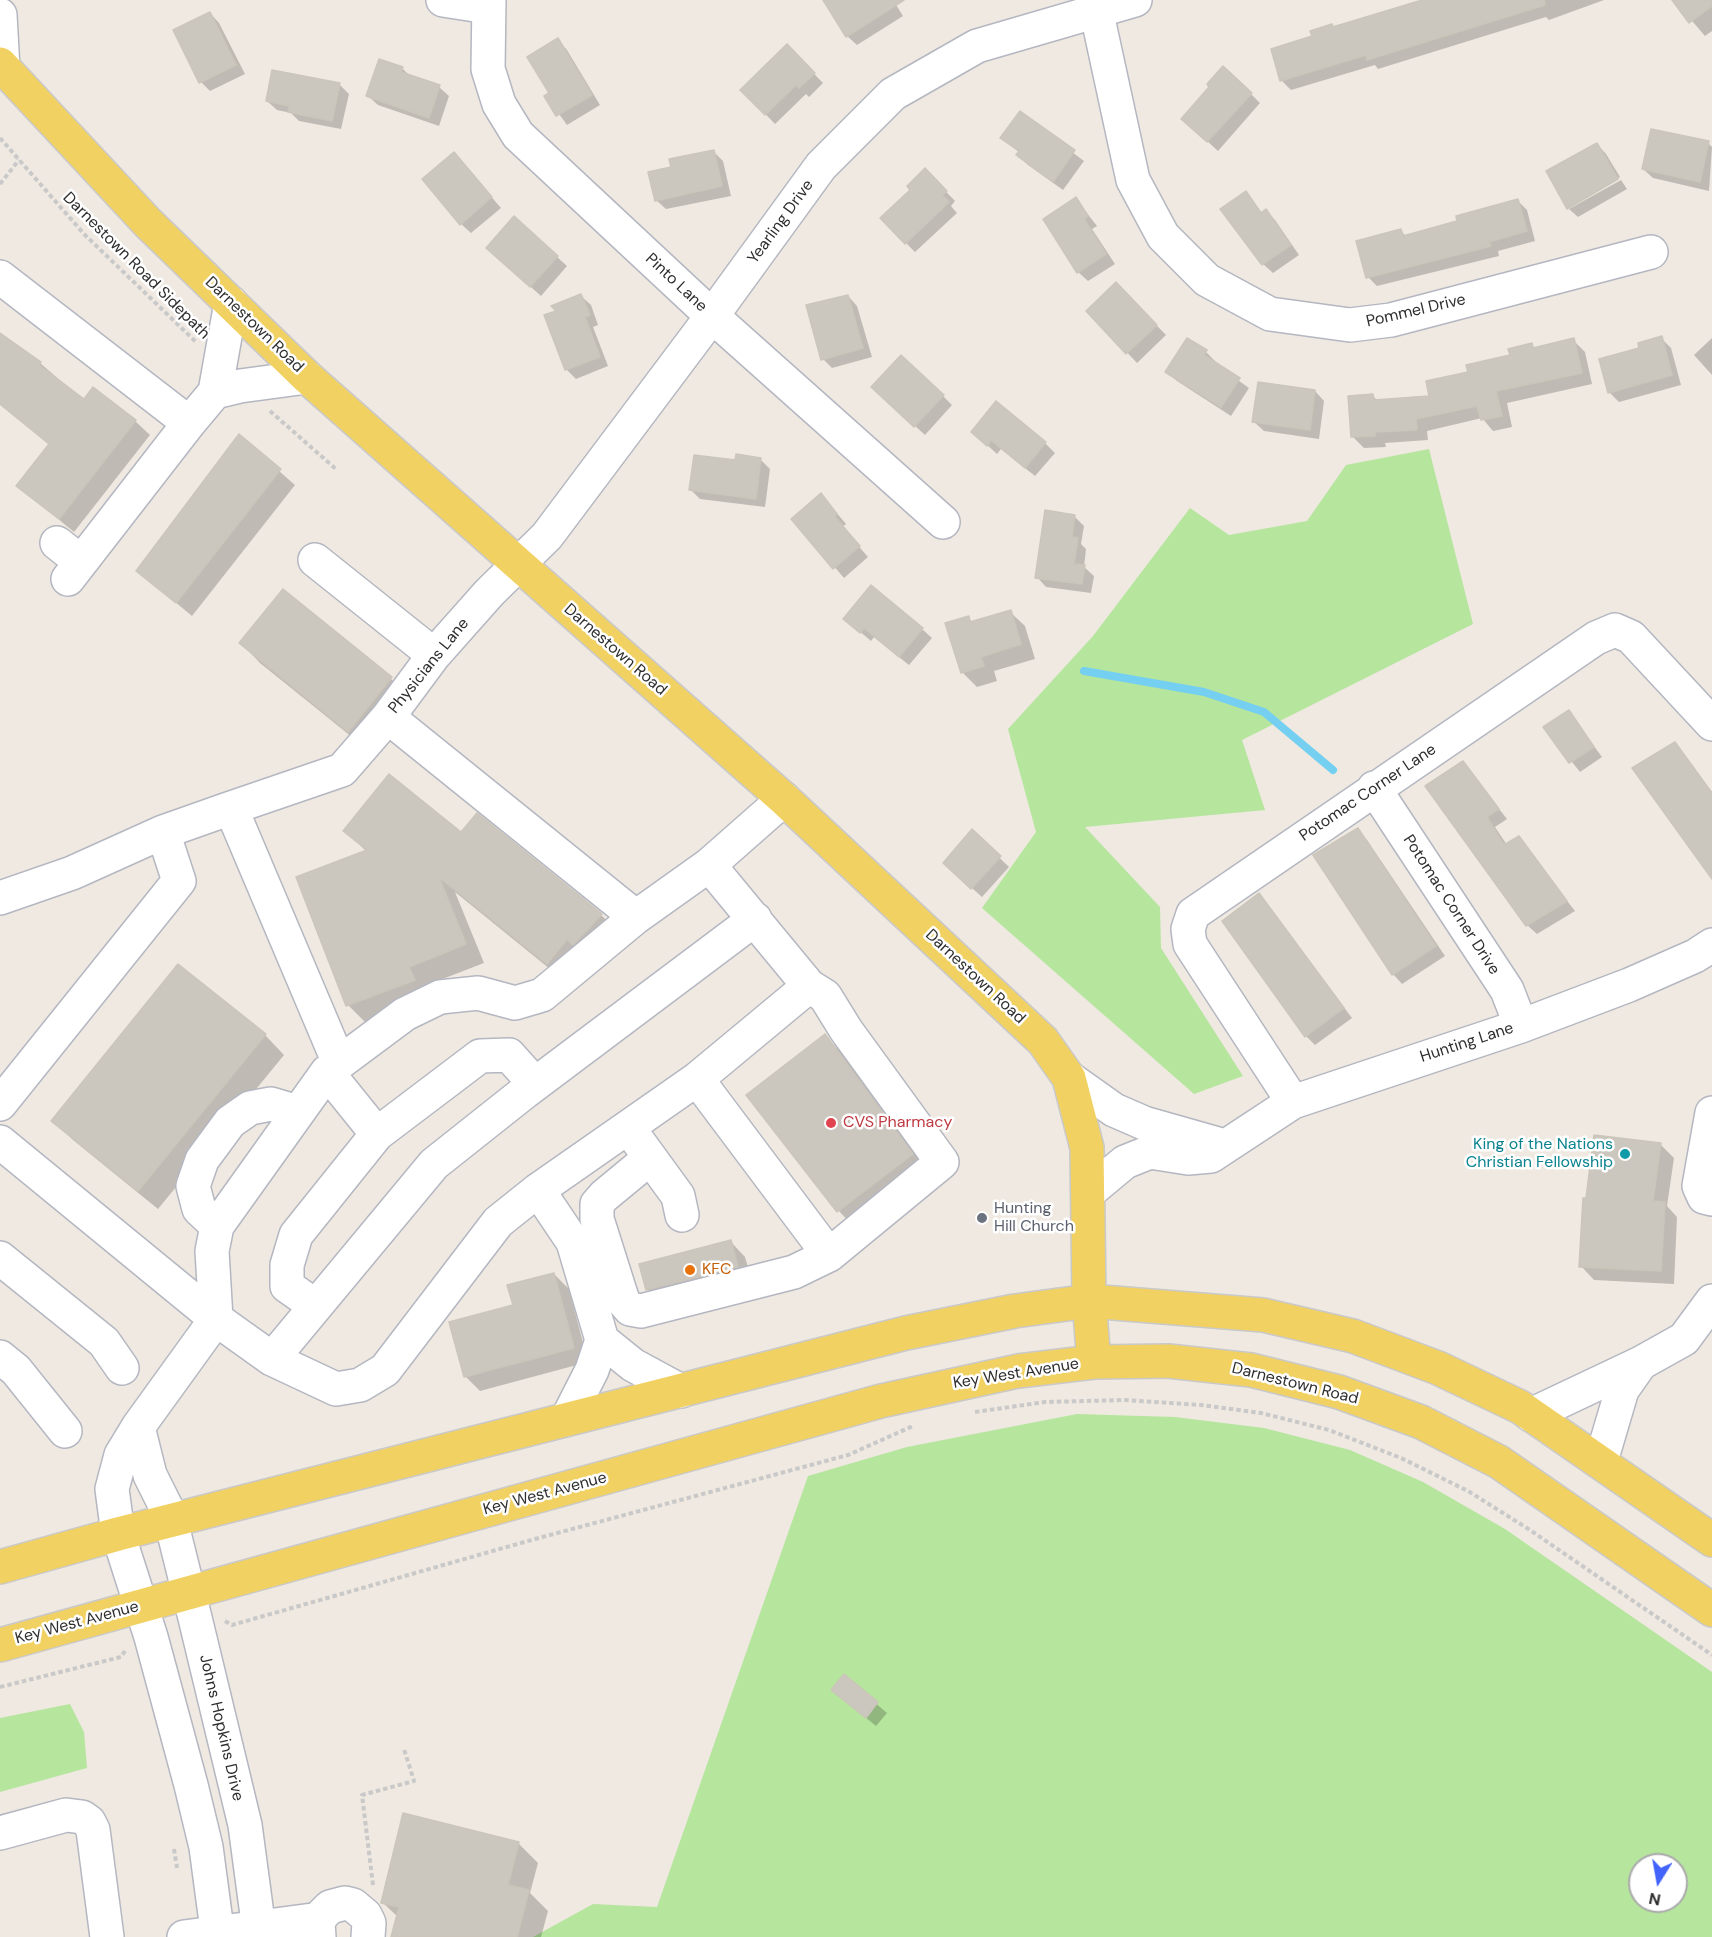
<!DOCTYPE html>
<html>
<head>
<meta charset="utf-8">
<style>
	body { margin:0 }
	#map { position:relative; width:1712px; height:1937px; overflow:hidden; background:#efe9e1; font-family:"DM Sans",sans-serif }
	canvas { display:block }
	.north { position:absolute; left:1628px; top:1853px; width:60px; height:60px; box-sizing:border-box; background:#fff; border:2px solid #ababab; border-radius:50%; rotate:191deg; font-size:16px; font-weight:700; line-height:24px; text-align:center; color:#2e2e2e }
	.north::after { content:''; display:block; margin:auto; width:21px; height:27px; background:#4264fb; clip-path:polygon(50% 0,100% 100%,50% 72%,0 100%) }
</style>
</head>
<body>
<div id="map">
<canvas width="1712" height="1937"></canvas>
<div class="north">N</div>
</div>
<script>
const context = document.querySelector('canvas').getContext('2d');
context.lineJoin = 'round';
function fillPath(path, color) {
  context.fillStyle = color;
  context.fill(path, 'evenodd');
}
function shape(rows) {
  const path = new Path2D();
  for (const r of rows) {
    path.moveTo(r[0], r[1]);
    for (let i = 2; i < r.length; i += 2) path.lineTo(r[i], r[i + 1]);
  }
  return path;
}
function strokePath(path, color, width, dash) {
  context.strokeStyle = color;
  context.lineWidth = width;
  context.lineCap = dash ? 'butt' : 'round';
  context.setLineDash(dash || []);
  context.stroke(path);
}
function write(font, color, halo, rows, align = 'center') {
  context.font = font + ' "DM Sans",sans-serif';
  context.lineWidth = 5;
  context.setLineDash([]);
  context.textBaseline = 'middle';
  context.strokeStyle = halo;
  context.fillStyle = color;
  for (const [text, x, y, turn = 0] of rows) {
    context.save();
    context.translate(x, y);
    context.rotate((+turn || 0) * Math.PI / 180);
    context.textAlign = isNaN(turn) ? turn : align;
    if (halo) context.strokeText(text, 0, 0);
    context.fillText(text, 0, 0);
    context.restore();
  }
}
fillPath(shape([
	[1429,449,1473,624,1242,740,1265,810,1085,827,1160,907,1161,948,1243,1076,1194,1094,982,908,1036,832,1008,729,1093,636,1190,508,1229,535,1307,521,1346,465],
	[1077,1414,1175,1417,1264,1428,1350,1450,1423,1482,1505,1529,1712,1672,1712,1937,533,1937,593,1904,657,1907,808,1476,907,1447],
	[1640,1865,1676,1865,1676,1901,1640,1901],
	[70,1704,84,1732,87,1768,0,1792,0,1718]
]), '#b6e59e');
fillPath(shape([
	[828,0,893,0,903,16,857,45,847,36],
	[1443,0,1604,0,1549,20,1546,17,1378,69,1375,65,1291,90,1282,81,1272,50,1314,37,1312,32,1412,5],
	[1674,0,1712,0,1712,31,1705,36],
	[210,13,219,23,245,74,210,91,201,82],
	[558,40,567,50,600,105,567,125,546,96,552,93],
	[787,46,823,83,809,97,806,94,775,124,742,90],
	[402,68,411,77,439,87,449,96,439,126,378,105,368,96],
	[339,84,349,94,341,129,299,121,291,113,277,110,267,101],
	[1211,87,1251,94,1260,103,1218,151,1193,128],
	[1020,113,1084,161,1063,190,1028,165,1018,155,1020,153,1002,138],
	[1708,143,1712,147,1709,191,1653,178,1643,169],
	[1597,144,1606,154,1620,177,1569,206,1569,208,1548,172],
	[714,152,723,161,731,196,666,209,656,200,673,168],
	[463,164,501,208,471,233,461,224],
	[925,170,955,201,951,206,957,213,915,252,906,243,912,190],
	[1621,180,1627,189,1578,217,1569,209],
	[1246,193,1262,213,1266,211,1275,220,1299,255,1273,273,1263,264],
	[1076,199,1097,226,1092,229,1115,264,1088,281,1078,272],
	[1517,200,1527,210,1535,241,1498,251,1499,256,1377,286,1368,277,1401,231,1406,236,1459,222],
	[514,218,567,266,541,296,498,258],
	[1116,284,1166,335,1137,363,1088,311],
	[581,296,591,305,598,325,593,327,608,366,576,379,566,369,559,312],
	[848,296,857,306,872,357,832,368,823,359],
	[0,334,40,363,84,401,135,421,150,435,74,532,18,486,50,445,0,402],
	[1661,338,1671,348,1681,385,1619,402,1609,392,1641,349],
	[1712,338,1712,375,1694,355],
	[1573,340,1585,352,1592,384,1507,403,1512,427,1493,431,1482,418,1427,431,1428,440,1385,443,1386,447,1364,448,1352,436,1373,396,1378,401,1431,397,1469,373,1531,345,1536,349],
	[1206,352,1215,361,1214,363,1249,388,1231,416,1177,381,1167,372],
	[1315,391,1324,401,1319,439,1264,431,1254,422],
	[943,396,952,405,925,435,883,397],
	[973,432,1045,443,1055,453,1035,476,1001,449,997,454],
	[239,436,295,485,192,616,138,571],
	[760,459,770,469,765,507,700,499,691,490,736,462],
	[830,505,846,524,842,527,868,557,844,578,793,519],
	[1074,516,1084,526,1081,544,1086,549,1084,567,1094,576,1091,593,1046,587,1037,577],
	[283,591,391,679,410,698,368,750,260,663,241,643],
	[1010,612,1025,626,1035,659,994,671,997,681,977,687,962,672,968,618,974,623],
	[845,619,922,629,932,638,909,665,874,637,871,641],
	[1569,712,1602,757,1580,772,1545,728],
	[1674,744,1712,792,1712,876],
	[1463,763,1507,819,1495,827,1507,845,1518,838,1575,911,1537,934,1527,925],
	[1358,830,1367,840,1445,956,1402,984,1393,974],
	[345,831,461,834,601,915,620,933,566,982,455,892,484,963,427,985,367,1024,348,1005,366,851],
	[973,832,1009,867,982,897,954,872],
	[1259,895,1352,1018,1315,1045,1306,1036],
	[265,1035,284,1055,158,1209,73,1140,53,1120],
	[825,1036,840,1051,926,1169,853,1226,839,1211,748,1095],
	[1660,1144,1674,1158,1667,1206,1677,1217,1674,1284,1594,1280,1581,1266,1587,1199],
	[731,1242,745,1257,752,1281,662,1304,648,1290],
	[554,1274,569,1289,588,1362,480,1391,465,1376,515,1306],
	[844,1676,887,1713,876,1726,843,1699],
	[518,1843,538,1863,530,1893,548,1911,541,1937,393,1937,398,1917,382,1902]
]), '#0003');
strokePath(shape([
	[1084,671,1204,692,1264,712,1333,770]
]), '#75cff0', 8);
const building = shape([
	[823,0,904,0,846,37,823,0],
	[1422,0,1544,0,1545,5,1367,60,1366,55,1280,81,1271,49,1312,36,1310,31,1332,24,1333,27,1422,0],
	[1672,0,1712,0,1712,6,1689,23,1672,0],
	[210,12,236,65,199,83,173,30,210,12],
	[558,38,592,95,556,116,544,96,549,93,527,57,558,38],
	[787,44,815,73,799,88,796,85,765,115,740,90,787,44],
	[379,59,403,67,401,72,440,85,429,118,366,96,379,59],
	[1223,66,1252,93,1207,142,1181,119,1209,87,1207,84,1223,66],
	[272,70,340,83,332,121,288,112,289,106,266,101,272,70],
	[1020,111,1075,150,1053,182,1016,155,1019,151,1000,138,1020,111],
	[1651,129,1709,141,1700,182,1642,169,1651,129],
	[1597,143,1618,179,1567,209,1546,171,1597,143],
	[714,150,722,186,655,201,648,172,671,167,669,159,714,150],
	[454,152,492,197,460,225,422,179,454,152],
	[925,168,947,191,942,195,949,202,905,244,880,218,910,190,907,186,925,168],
	[1246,191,1261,213,1266,209,1291,245,1262,265,1220,209,1246,191],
	[1076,197,1088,216,1084,219,1106,254,1077,273,1043,219,1076,197],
	[1518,199,1527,231,1489,242,1491,246,1366,278,1356,241,1401,229,1403,236,1457,221,1456,216,1518,199],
	[514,216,558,256,530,287,486,248,514,216],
	[1116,282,1157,325,1126,354,1086,311,1116,282],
	[581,294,590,315,585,317,600,357,565,370,544,315,556,311,551,306,581,294],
	[848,295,863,348,821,360,806,305,848,295],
	[0,333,41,362,39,365,84,399,93,387,136,420,59,519,16,486,49,444,0,404,0,333],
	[1662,336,1672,375,1608,393,1599,359,1639,348,1638,343,1662,336],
	[1187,338,1207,350,1204,355,1240,378,1221,407,1165,372,1187,338],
	[1574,338,1582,373,1496,391,1502,416,1481,420,1477,406,1416,419,1417,430,1375,432,1375,436,1351,437,1348,396,1373,394,1374,400,1429,396,1426,381,1468,372,1466,365,1510,355,1508,349,1532,343,1533,348,1574,338],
	[901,355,944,395,914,427,871,387,901,355],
	[1258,382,1315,390,1310,430,1252,422,1258,382],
	[996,401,1046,442,1025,468,991,440,987,446,971,432,996,401],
	[239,434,281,469,176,603,136,571,239,434],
	[736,454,761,458,756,499,689,490,694,455,735,460,736,454],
	[821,493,837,514,834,516,860,546,833,569,791,519,821,493],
	[1045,510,1075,515,1072,537,1078,538,1074,564,1085,565,1082,584,1035,578,1045,510],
	[871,585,923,628,899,657,864,628,860,633,843,619,871,585],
	[283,589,392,677,348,732,239,643,283,589],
	[1011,610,1021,644,981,657,984,666,961,673,945,623,969,616,970,622,1011,610],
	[1569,710,1594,747,1569,763,1543,727,1569,710],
	[1675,742,1712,793,1712,879,1632,768,1675,742],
	[1463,761,1499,809,1487,817,1504,845,1519,836,1567,901,1526,926,1425,786,1463,761],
	[389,774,461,832,477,813,602,914,573,945,567,939,547,964,439,877,466,944,409,967,415,980,346,1006,296,877,367,850,343,831,389,774],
	[1358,828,1436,946,1392,975,1313,855,1358,828],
	[972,829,1001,856,971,889,943,863,972,829],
	[1259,893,1344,1008,1305,1037,1222,921,1259,893],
	[178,964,266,1034,138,1191,51,1121,178,964],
	[825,1034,913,1154,837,1212,746,1095,825,1034],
	[1594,1135,1661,1143,1653,1201,1665,1202,1661,1271,1579,1267,1583,1198,1586,1198,1594,1135],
	[731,1240,738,1267,646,1290,639,1264,731,1240],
	[554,1273,574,1348,464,1377,449,1322,513,1305,507,1285,554,1273],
	[844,1674,878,1702,866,1718,831,1690,844,1674],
	[403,1813,519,1842,508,1885,529,1890,517,1937,391,1937,399,1907,381,1903,403,1813]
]);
fillPath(building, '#cbc7bf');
strokePath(building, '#cbc5ba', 1.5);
const minor = shape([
	[443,0,488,7],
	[489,0,488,69,499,104,518,135,712,316,943,522],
	[1094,0,1133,180,1163,236,1207,280,1270,314,1350,325,1391,320,1651,252],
	[0,15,3,69],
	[0,277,189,423,68,579],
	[215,392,240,386,307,377],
	[189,423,215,392,231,303],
	[57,543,81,562],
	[315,560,434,655],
	[388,717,636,917],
	[1374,788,1507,990,1521,1026],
	[163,832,231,808],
	[709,865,809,986],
	[0,898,72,873,163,832,179,881,0,1104],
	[339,1063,231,808,342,770,388,717,434,655,489,593,547,536,712,316,821,166,893,94,977,46,1135,0],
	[1069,1078,1114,1110,1144,1123,1218,1144],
	[1293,1102,1190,944,1188,929,1193,914,1596,638,1615,630,1631,637,1712,724],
	[1712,1113,1699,1186,1704,1197,1712,1199],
	[377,1134,480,1056,509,1055,535,1084],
	[638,1141,678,1196,682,1215],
	[0,1142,216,1319,272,1359,336,1389,360,1385,385,1370,498,1222,538,1190,697,1079,809,986,825,996,846,1030,942,1162,829,1255,697,1079],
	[650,1158,604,1196,597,1204,597,1219,623,1301,630,1309,641,1311,794,1272,829,1255],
	[538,1190,573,1242,602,1340],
	[1089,1192,1125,1162,1150,1152,1188,1158,1211,1156,1293,1102,1521,1026,1629,985,1695,956,1712,945],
	[217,1226,199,1209,193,1186,202,1160,230,1122,250,1108,271,1104,298,1112],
	[0,1258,104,1342,122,1368],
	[314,1305,287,1286,287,1265,296,1235,377,1134,327,1072],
	[0,1357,16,1370,65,1431],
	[272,1359,434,1164,526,1091,755,919],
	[1531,1415,1641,1363,1684,1339,1712,1301],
	[567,1419,592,1370,602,1340,633,1365,681,1391],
	[138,1427,150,1475,169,1513,196,1622,245,1825,260,1937],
	[1601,1461,1622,1390,1641,1363],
	[0,1833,66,1815,82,1817,89,1822,93,1830,107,1937],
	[184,1937,320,1919],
	[218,1937,206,1847,191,1785,151,1637,118,1534,112,1489,121,1455,138,1427,216,1319,212,1251,217,1226,327,1072,405,1014,440,997,478,993,515,1003,542,995,636,917,709,865,784,799],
	[319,1937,318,1923,322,1915,330,1907,345,1903,353,1905,365,1915,369,1923,368,1937]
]);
const major = shape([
	[0,64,148,223,307,377,784,799,1043,1041,1069,1078,1087,1148,1089,1301,1094,1362],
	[0,1567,118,1534,906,1333,1015,1311,1089,1301,1263,1315,1353,1336,1438,1368,1520,1407,1712,1540],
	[0,1645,881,1401,1018,1371,1094,1362,1168,1361,1251,1370,1339,1392,1421,1422,1499,1462,1712,1610]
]);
strokePath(minor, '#b4b7c1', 36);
strokePath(major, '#c9c9c9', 36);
strokePath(shape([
	[0,138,84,234,196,342],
	[0,184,19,160],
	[270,411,337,470],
	[975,1412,1045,1402,1126,1400,1201,1405,1261,1413,1329,1430,1401,1458,1468,1491,1530,1530,1712,1655],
	[225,1621,232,1625,535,1539,848,1455,913,1426],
	[0,1687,121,1657,125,1651],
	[174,1849,177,1868],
	[373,1885,362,1795,414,1781,404,1749]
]), '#c9c9c9', 4, [4.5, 3]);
strokePath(minor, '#fff', 33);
strokePath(major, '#f2d163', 33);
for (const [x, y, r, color] of [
	[831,1123,6,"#e0444e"],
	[1625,1154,6,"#0f9aa8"],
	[982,1218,6,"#6b7280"],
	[690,1270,6,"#e8710a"]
]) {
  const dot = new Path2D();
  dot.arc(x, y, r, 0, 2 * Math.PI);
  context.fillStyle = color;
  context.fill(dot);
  strokePath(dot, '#fff', 2);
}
write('16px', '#2e2e2e', '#fff', [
	["Yearling Drive",781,222,-54],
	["Darnestown Road Sidepath",136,266,45],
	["Pinto Lane",676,283,43],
	["Pommel Drive",1416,311,-13],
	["Darnestown Road",254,325,44],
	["Darnestown Road",615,650,41],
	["Physicians Lane",429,666,-51],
	["Potomac Corner Lane",1368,793,-34],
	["Potomac Corner Drive",1451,905,57],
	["Darnestown Road",975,977,43],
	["Hunting Lane",1467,1043,-18],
	["Key West Avenue",1016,1374,-9],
	["Darnestown Road",1295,1384,14],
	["Key West Avenue",545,1494,-15],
	["Key West Avenue",77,1623,-15],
	["Johns Hopkins Drive",221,1728,77]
]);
write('16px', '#be3a42', '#fff', [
	["CVS Pharmacy",843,1123]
], 'left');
write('16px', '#0d838f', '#fff', [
	["King of the Nations",1613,1145],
	["Christian Fellowship",1613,1163]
], 'right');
write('16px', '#5b616d', '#fff', [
	["Hunting",994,1209],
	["Hill Church",994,1227]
], 'left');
write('16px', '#c56008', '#fff', [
	["KFC",702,1270]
], 'left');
</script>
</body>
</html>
